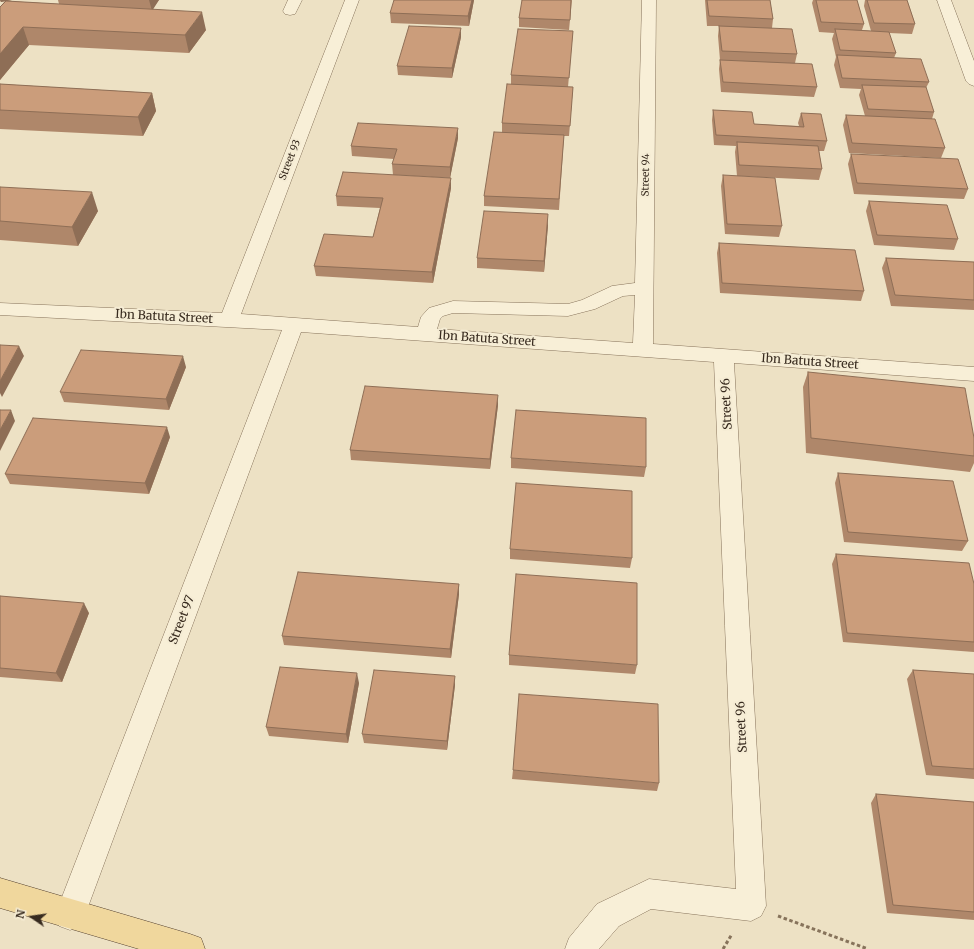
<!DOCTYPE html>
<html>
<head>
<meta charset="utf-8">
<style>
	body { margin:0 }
	#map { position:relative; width:974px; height:949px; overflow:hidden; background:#ede1c4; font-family:Merriweather,serif }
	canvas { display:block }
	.north { position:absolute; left:12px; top:897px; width:40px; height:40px; -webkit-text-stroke:3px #f5ecd4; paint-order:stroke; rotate:283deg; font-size:11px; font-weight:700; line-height:16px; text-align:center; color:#382b1f }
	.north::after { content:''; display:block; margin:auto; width:14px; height:18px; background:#382b1f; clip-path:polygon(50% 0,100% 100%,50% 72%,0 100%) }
</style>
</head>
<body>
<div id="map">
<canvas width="974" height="949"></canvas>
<div class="north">N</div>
</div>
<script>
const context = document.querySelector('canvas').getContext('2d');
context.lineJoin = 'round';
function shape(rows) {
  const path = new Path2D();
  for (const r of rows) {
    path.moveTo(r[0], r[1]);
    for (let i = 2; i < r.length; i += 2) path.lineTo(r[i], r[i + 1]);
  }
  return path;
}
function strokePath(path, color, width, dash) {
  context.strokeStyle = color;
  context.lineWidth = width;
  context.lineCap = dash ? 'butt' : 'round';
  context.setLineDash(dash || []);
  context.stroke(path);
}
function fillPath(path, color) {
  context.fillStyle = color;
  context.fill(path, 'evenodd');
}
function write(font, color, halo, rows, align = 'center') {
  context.font = font + ' Merriweather,serif';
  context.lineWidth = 4;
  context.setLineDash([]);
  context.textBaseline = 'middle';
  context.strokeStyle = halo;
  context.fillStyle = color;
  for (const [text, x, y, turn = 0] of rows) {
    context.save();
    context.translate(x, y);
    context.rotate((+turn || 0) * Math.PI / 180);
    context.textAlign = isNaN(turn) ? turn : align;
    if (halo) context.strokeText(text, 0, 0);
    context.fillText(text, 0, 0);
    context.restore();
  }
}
const minor = shape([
	[288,0,302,0,295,14,290,15,285,14,283,11,288,0],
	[345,0,359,0,241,314,418,327,421,317,429,308,453,301,568,304,582,300,612,286,635,283,642,0,656,0,653,344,974,367,974,381,734,363,766,906,761,916,751,921,651,909,619,926,599,949,565,949,569,938,597,904,649,879,736,889,714,362,301,332,85,915,81,926,70,930,59,926,55,915,282,330,0,315,0,303,222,313,345,0],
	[635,295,633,343,437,329,440,319,443,316,453,313,568,316,595,309,623,296,635,295],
	[937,0,951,0,974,61,974,86,969,84,966,81,937,0]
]);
const major = shape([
	[0,878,190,934,201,938,205,949,139,949,0,908,0,878]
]);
strokePath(minor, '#87735b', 1);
strokePath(major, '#55412f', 1);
strokePath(shape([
	[778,916,868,949],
	[723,949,732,934]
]), '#87735b', 3, [3.5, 2.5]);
fillPath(minor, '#f8efd7');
fillPath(major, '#f0d79d');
fillPath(shape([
	[0,0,12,0,7,1,59,4,58,0,159,0,152,9,206,30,189,53,29,45,0,80,0,7,5,1,1,2],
	[474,0,469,26,391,23,390,13],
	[572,0,569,30,519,27,519,18],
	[705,0,770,0,773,19,772,28,797,54,795,63,817,87,814,97,721,92,719,69,720,60,718,36,719,26,707,26],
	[813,0,857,0,864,24,862,30,871,31,864,6,865,0,907,0,915,24,912,34,889,33,896,53,894,58,929,82,926,88,934,112,932,119,945,148,941,158,849,153,843,125,846,115,865,116,859,95,861,89,840,88,834,65,836,57,832,39,834,33,819,32,812,3],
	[573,31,568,87,573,87,569,136,564,136,559,210,484,206,484,196,502,132,502,123,511,84,511,75],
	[461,37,452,78,398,75,397,66],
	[0,84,152,93,156,111,143,136,0,129],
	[713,110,754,124,799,126,798,123,801,113,827,141,824,151,819,151,822,169,819,180,737,176,735,152,736,146,714,145,712,120],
	[458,138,450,178,393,175,392,164,394,159,352,156,351,146],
	[851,154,968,189,964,199,854,194,848,164],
	[723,175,782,226,779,237,725,234,721,186],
	[0,187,98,211,78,246,0,240],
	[451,188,433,283,316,276,314,266,373,237,380,208,337,206,336,196],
	[869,201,958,239,954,250,874,245,866,211],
	[548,225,544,272,477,268,477,258],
	[719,243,864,291,861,301,720,293,717,253],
	[886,258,974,262,974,310,891,306,882,268],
	[186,367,169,410,64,402,60,392],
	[808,372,974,438,974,463,970,472,806,453,803,387],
	[498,405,490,469,351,460,350,450],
	[170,437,149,494,10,484,5,474],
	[511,458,646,467,644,477,511,468],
	[838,473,968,541,962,551,844,542,835,483],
	[510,549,632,558,630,568,510,559],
	[836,554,974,584,974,652,843,642,832,564],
	[459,584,459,594,451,658,284,645,282,636],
	[0,596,89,613,62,682,0,677],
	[509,655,637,665,635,674,509,665],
	[913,670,974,674,974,779,926,775,907,679],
	[359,683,348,743,269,736,266,727],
	[455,685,447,750,364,743,362,734],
	[513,770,659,783,657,791,512,779],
	[876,794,974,802,974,920,887,913,871,803]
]), '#af876a');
fillPath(shape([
	[0,0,12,0,1,2],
	[149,0,159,0,152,11],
	[472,0,474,0,469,26,468,16],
	[202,12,206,30,189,53,185,35],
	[23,27,29,45,0,80,0,54],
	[461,28,461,37,452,78,452,68],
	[152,93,156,111,143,136,138,117],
	[458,128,458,138,450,178,450,167],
	[451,178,451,188,433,283,432,272],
	[92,192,98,211,78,246,72,227],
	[548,214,548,225,544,272,544,261],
	[19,346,24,356,2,397,0,393,0,381],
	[183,356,186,367,169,410,166,399],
	[498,395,498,405,490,469,490,459],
	[11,410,15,421,0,451,0,430],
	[167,427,170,437,149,494,145,483],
	[459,584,459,594,451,658,450,649],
	[84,603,89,613,62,682,56,673],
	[357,673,359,683,348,743,346,734],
	[455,676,455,685,447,750,447,741]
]), '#8e6e56');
const building = shape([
	[394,0,472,0,468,16,390,13,394,0],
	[522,0,571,0,570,20,519,18,522,0],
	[707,0,770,0,773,19,709,16,707,0],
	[816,0,857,0,864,24,821,22,816,0],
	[867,0,907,0,915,24,874,23,867,0],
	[6,1,202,12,185,35,23,27,0,54,0,7,6,1],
	[409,26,461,28,452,68,397,66,409,26],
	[719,26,792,29,797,54,722,51,719,26],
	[518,29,573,31,569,78,511,75,518,29],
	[835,29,889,32,896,53,840,50,835,29],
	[837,55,921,59,929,82,842,78,837,55],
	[720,60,812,64,817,87,723,82,720,60],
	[0,84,152,93,138,117,0,110,0,84],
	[507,84,573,87,570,126,502,123,507,84],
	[862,85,926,87,934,112,868,109,862,85],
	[713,110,752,112,754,124,804,127,801,113,821,114,827,141,716,135,713,110],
	[846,115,935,119,945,148,852,143,846,115],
	[358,123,458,128,450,167,392,164,397,149,351,146,358,123],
	[494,132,564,135,559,199,484,196,494,132],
	[737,142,818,146,822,169,739,165,737,142],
	[851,154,958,159,968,189,857,183,851,154],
	[343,172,451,178,432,272,314,266,324,234,373,237,383,198,336,196,343,172],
	[723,175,775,178,782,226,727,224,723,175],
	[0,187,92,192,72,227,0,221,0,187],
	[869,201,947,205,958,239,877,235,869,201],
	[484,211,548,214,544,261,477,258,484,211],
	[719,243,855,250,864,291,722,283,719,243],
	[886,258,974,262,974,300,895,295,886,258],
	[0,345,19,346,0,381,0,345],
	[81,350,183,356,166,399,60,392,81,350],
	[808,372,965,388,974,438,974,456,811,438,808,372],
	[365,386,498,395,490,459,350,450,365,386],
	[0,410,11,410,0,430,0,410],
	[516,410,646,418,646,467,511,458,516,410],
	[33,418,167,427,145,483,5,474,33,418],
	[838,473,953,481,968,541,848,532,838,473],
	[516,483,632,491,632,558,510,549,516,483],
	[836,554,969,563,974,584,974,642,847,633,836,554],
	[298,572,459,584,450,649,282,636,298,572],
	[516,574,637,583,637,665,509,655,516,574],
	[0,596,84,603,56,673,0,668,0,596],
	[280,667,357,673,346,734,266,727,280,667],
	[374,670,455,676,447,741,362,734,374,670],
	[913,670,974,674,974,769,932,766,913,670],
	[519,694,658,704,659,783,513,770,519,694],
	[876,794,974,802,974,912,893,905,876,794]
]);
fillPath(building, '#cb9d7b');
strokePath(building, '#8e6e56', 1);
write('10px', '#382b1f', '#f5ecd4', [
	["Street 93",290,160,-69],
	["Street 94",646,175,-89]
]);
write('12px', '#382b1f', '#f5ecd4', [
	["Ibn Batuta Street",164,317,3],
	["Ibn Batuta Street",487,339,4],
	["Ibn Batuta Street",810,362,4],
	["Street 96",727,404,-93],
	["Street 97",182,620,-69],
	["Street 96",742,727,-93]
]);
</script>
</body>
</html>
